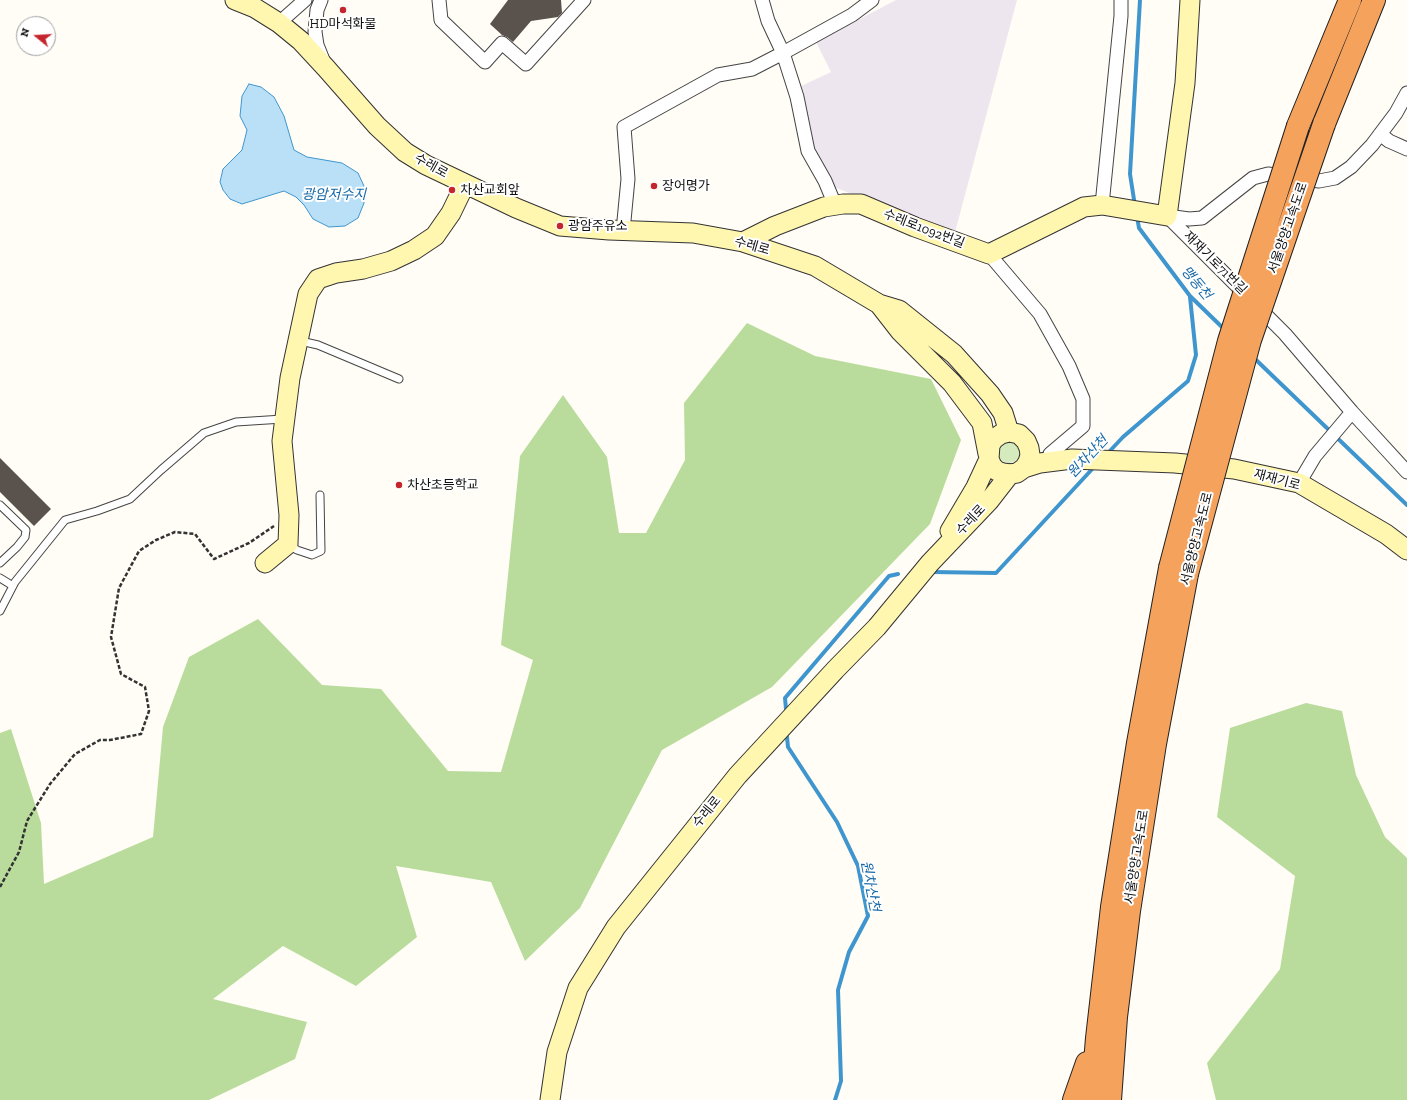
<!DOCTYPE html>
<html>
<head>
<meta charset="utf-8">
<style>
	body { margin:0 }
	#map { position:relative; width:1407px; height:1100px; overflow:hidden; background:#fffdf5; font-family:"Zilla Slab",serif }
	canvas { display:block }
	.north { position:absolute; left:16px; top:16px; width:40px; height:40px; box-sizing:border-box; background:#fff; border:1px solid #a0a0a0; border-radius:50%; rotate:288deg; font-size:11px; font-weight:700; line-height:16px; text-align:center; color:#111 }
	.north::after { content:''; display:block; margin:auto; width:14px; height:18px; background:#c4262e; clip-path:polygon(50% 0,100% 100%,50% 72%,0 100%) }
</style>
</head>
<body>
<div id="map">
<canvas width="1407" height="1100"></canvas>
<div class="north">N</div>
</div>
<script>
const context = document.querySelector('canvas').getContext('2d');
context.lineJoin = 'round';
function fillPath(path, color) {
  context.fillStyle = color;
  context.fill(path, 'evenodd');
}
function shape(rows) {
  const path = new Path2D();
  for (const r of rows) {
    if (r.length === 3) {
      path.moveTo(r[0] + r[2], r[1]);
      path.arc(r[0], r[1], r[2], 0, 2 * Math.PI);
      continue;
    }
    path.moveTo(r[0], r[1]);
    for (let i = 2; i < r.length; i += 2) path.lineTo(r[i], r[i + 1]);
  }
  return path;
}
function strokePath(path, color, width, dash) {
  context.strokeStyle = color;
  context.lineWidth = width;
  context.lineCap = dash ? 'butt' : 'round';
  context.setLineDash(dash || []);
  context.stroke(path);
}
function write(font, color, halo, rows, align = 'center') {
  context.font = font + ' "Zilla Slab","Noto Sans KR",serif';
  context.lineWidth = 4;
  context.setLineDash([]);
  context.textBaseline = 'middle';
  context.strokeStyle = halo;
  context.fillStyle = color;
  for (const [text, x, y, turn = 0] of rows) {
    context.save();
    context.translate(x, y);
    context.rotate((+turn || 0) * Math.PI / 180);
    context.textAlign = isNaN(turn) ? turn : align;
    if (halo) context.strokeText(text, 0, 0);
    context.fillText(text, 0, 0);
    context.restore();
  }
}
fillPath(shape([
	[896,0,1017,0,954,236,832,186,818,162,799,87,831,72,816,42]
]), '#eee6ef');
fillPath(shape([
	[1009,452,11]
]), '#d5ebbd');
fillPath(shape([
	[747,323,815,356,931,379,961,440,930,524,772,687,662,750,580,908,525,961,491,882,396,866,417,937,356,986,283,946,213,999,307,1022,295,1059,209,1100,0,1100,0,733,11,729,41,823,44,884,153,837,163,727,189,657,258,619,322,685,381,689,448,771,501,772,533,660,501,645,520,456,563,395,607,457,619,533,646,533,685,460,684,403],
	[1306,703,1342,711,1356,775,1385,837,1407,858,1407,1100,1216,1100,1207,1063,1280,969,1295,876,1217,817,1230,728]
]), '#b9dc9c');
const water = shape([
	[249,84,261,87,274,97,284,116,294,150,307,157,342,163,358,173,364,186,364,203,358,218,345,226,329,227,313,219,304,205,296,197,284,191,242,204,230,199,223,190,220,182,223,169,242,150,247,130,240,116,242,96,249,84]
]);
fillPath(water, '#b9e0f7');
strokePath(water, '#3f96cf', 1);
strokePath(shape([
	[1135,206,1130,174,1140,0],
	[1137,217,1139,228,1190,296,1225,330],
	[1253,357,1407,505],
	[1107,454,1123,437,1188,381,1196,355,1190,297],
	[932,572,996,573,1095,466],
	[786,709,785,698,889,576,898,574],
	[787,737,788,747,837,822,858,866,868,916,849,952,838,990,841,1081,835,1100]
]), '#3f96cf', 4);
fillPath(shape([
	[508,0,561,0,562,13,558,17,531,21,513,42,507,37,502,35,490,24],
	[0,458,51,509,34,526,0,492]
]), '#5a524d');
const lane = shape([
	[299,346,305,342,318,345,399,379],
	[0,505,26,530,25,537,17,547,0,563],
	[288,544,297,550,312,555,321,551,320,495],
	[0,578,13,586],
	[0,611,15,582,65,520,97,511,130,499,161,470,204,433,236,422,283,419]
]);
const street = shape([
	[321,0,317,10,315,32,317,45,323,60],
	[439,0,441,20,485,62,502,43,526,64,584,0],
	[762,0,768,21,783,53,797,97,808,151,825,181,835,205],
	[279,23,305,0],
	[1380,134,1389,141,1407,149],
	[1102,205,1121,16,1121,0],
	[1167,216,1285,334,1352,412,1407,472],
	[1167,216,1189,219,1202,218,1253,178,1268,174,1319,181,1335,178,1351,167,1372,145,1396,113,1407,93],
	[623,231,628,179,624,127,718,75,752,69,783,53,852,15,872,0],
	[989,254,1040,314,1069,366,1083,399,1083,426,1050,454],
	[1299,483,1315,456,1352,412]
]);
const secondary = shape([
	[235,0,255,8,279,23,301,41,326,68,377,126,405,152,426,165,516,208,560,226,609,230,693,233,743,242,815,266,879,304,899,310,954,354,990,394,1003,413,1009,432],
	[743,242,775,226,824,207,843,204,861,204,915,227,989,254,1084,207,1102,205,1167,216,1185,83,1190,0],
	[879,304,900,331,952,383,982,423,988,454],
	[1024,468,1028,462,1030,455,1029,448,1026,441,1019,434,1009,432,1001,434,994,439,990,445,989,459,992,466,997,471,1003,473,1010,474,1017,473,1024,468,1040,463,1072,459,1175,463,1234,469,1299,483,1386,534,1407,550],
	[950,531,976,487,989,459],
	[265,563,288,544,289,515,282,441,290,378,308,294,318,279,336,273,363,269,391,261,414,250,435,236,451,213,465,184],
	[550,1100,557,1052,578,988,616,927,738,775,835,670,877,627,930,563,989,501,1010,474]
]);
const highway = shape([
	[1324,124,1374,0],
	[1298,126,1350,0],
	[1074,1100,1087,1063],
	[1092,1100,1097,1038,1112,907,1138,743,1170,568],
	[1110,1100,1116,1017,1129,911,1155,744,1187,574]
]);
strokePath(lane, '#444', 9);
strokePath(street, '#444', 15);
strokePath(secondary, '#333', 21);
strokePath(highway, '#222', 24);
strokePath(shape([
	[0,887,19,852,27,821,50,784,75,754,100,740,110,740,141,734,149,711,145,687,121,674,111,637,119,588,139,551,156,540,175,532,195,534,214,559,249,543,274,526]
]), '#333', 2.5, [4, 2]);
strokePath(lane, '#fff', 7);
strokePath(street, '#fff', 13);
strokePath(secondary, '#fff6b0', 19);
strokePath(highway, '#f5a25d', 22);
const highwayBridge = shape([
	[1170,568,1229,341,1298,126],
	[1187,574,1250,340,1324,124]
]);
strokePath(highwayBridge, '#222', 24, []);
strokePath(highwayBridge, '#f5a25d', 22);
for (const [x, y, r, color] of [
	[343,10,4,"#c4262e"],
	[654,186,4,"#c4262e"],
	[452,190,4,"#c4262e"],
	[560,226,4,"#c4262e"],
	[399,485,4,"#c4262e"]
]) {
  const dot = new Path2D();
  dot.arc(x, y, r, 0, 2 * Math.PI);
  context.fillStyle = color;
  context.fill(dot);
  strokePath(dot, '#fff', 1.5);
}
write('13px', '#111', '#fff', [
	["HD마석화물",343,24,"center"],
	["장어명가",662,186],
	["차산교회앞",460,190],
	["광암주유소",568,226],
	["차산초등학교",407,485]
], 'left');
write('13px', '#111', '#fff', [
	["수레로",431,166,29],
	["서울양양고속도로",1288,228,-71],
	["수레로1092번길",924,229,21],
	["수레로",752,246,16],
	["재재기로71번길",1215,263,45],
	["재재기로",1277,480,15],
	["수레로",971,520,-47],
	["서울양양고속도로",1197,539,-76],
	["수레로",707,812,-51],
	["서울양양고속도로",1137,857,-81]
]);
write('italic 14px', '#1768a6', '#fff', [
	["광암저수지",334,195],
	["맹동천",1196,283,50],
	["원차산천",1088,457,-47],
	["원차산천",870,886,79]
]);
</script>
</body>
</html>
